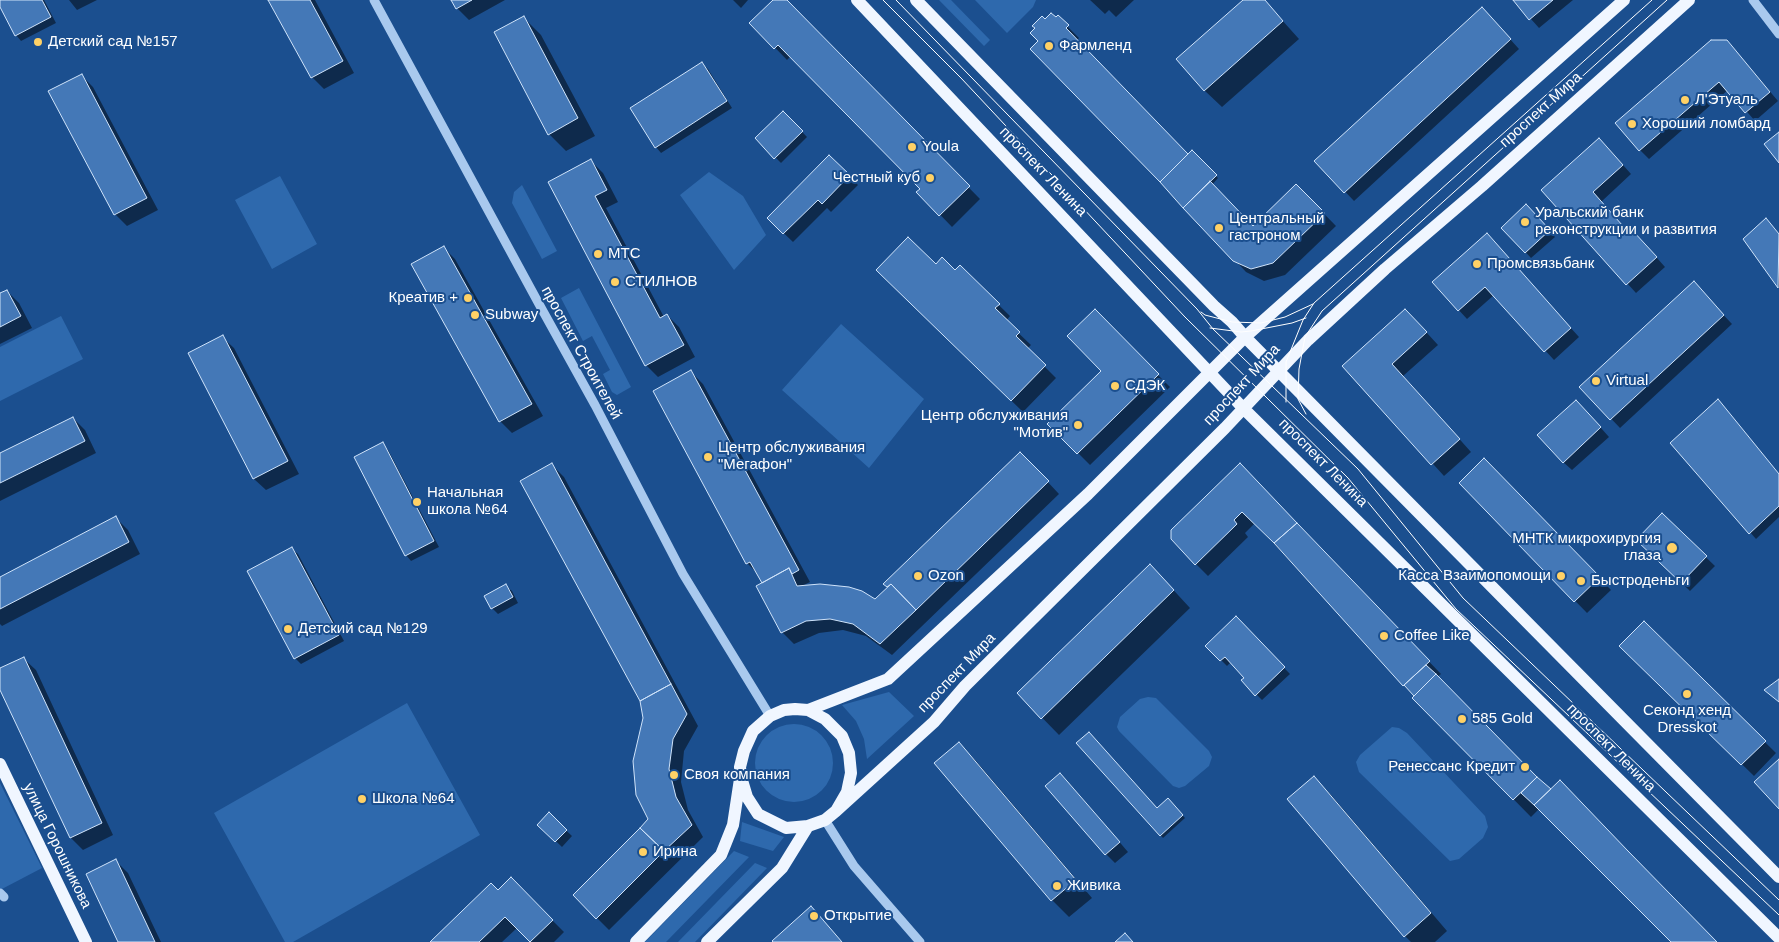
<!DOCTYPE html>
<html>
<head>
<meta charset="utf-8">
<style>
	body { margin:0 }
	canvas { display:block; background:#1b4f8f }
</style>
</head>
<body>
<canvas width="1779" height="942"></canvas>
<script>
const context = document.querySelector('canvas').getContext('2d');
context.lineJoin = 'round';
function fillPath(path, color) {
  context.fillStyle = color;
  context.fill(path, 'evenodd');
}
function shape(rows) {
  const path = new Path2D();
  for (const r of rows) {
    if (r.length === 3) {
      path.moveTo(r[0] + r[2], r[1]);
      path.arc(r[0], r[1], r[2], 0, 2 * Math.PI);
      continue;
    }
    path.moveTo(r[0], r[1]);
    for (let i = 2; i < r.length; i += 2) path.lineTo(r[i], r[i + 1]);
  }
  return path;
}
function strokePath(path, color, width, dash) {
  context.strokeStyle = color;
  context.lineWidth = width;
  context.lineCap = dash ? 'butt' : 'round';
  context.setLineDash(dash || []);
  context.stroke(path);
}
function write(font, color, halo, rows, align = 'center') {
  context.font = font + ' Arial,sans-serif';
  context.lineWidth = 4;
  context.setLineDash([]);
  context.textBaseline = 'middle';
  context.strokeStyle = halo;
  context.fillStyle = color;
  for (const [text, x, y, turn = 0] of rows) {
    context.save();
    context.translate(x, y);
    context.rotate((+turn || 0) * Math.PI / 180);
    context.textAlign = isNaN(turn) ? turn : align;
    if (halo) context.strokeText(text, 0, 0);
    context.fillText(text, 0, 0);
    context.restore();
  }
}
fillPath(shape([
	[939,0,951,0,990,40,984,46],
	[975,0,1036,0,1033,7,1007,33],
	[709,172,743,196,766,235,734,270,680,195],
	[280,176,317,244,272,269,235,200],
	[522,185,557,251,542,259,512,203,514,192],
	[579,288,631,387,617,395,612,392,603,374,610,370,592,336,583,341,561,298],
	[61,316,83,359,0,401,0,347],
	[841,324,924,399,869,468,782,390],
	[889,692,914,716,867,759,864,739,856,721,842,705],
	[1148,697,1156,698,1209,751,1212,757,1209,766,1185,786,1179,788,1173,786,1119,731,1117,727,1120,717,1140,699],
	[407,703,480,835,293,942,285,942,214,813],
	[794,763,39],
	[1392,727,1399,728,1407,733,1485,816,1488,827,1483,838,1459,859,1450,861,1359,772,1356,762,1360,755],
	[0,783,42,868,0,890],
	[742,822,784,837,773,851,740,841],
	[734,851,749,857,666,942,645,942],
	[755,863,767,868,695,942,678,942]
]), '#2e69ad');
fillPath(shape([
	[0,0,44,0,56,23,21,41,16,35,0,5],
	[69,0,97,0,77,10],
	[270,0,315,0,354,73,324,89,312,77],
	[452,0,505,0,469,20,457,8],
	[733,0,748,0,741,8],
	[775,0,785,0,980,199,952,227,918,192,921,189,791,56,787,60,751,23],
	[1090,0,1134,0,1116,17,1109,10,1105,14],
	[1245,0,1264,0,1299,39,1222,107,1204,90],
	[1514,0,1573,0,1539,28],
	[1058,17,1079,38,1076,41,1189,156,1192,152,1218,178,1212,185,1253,227,1296,185,1336,226,1285,275,1264,281,1246,272,1161,181,1040,41,1045,21,1056,19],
	[524,18,541,35,595,136,566,151,549,134],
	[1491,18,1519,49,1354,201,1316,161],
	[1727,41,1778,101,1755,121,1728,90,1649,159,1640,150],
	[702,64,708,69,732,108,661,153,656,147],
	[81,75,93,87,158,210,127,226,115,214],
	[783,112,807,137,781,163,756,138],
	[1608,148,1631,174,1601,202,1631,235,1642,241,1665,267,1636,293,1542,190],
	[829,156,858,185,831,212,827,208,793,242,768,218],
	[591,161,603,173,618,202,606,208,664,317,667,315,679,327,695,357,658,377,646,365,549,183],
	[1526,206,1555,237,1531,258,1503,228],
	[1775,229,1779,234,1779,287,1744,239],
	[1495,244,1579,337,1554,360,1494,295,1467,319,1433,282],
	[444,248,455,259,543,416,512,433,500,421,413,265],
	[960,267,1010,316,1006,321,1031,345,1027,349,1056,378,1023,412,877,270,955,271],
	[7,291,19,303,32,328,0,344,0,295],
	[1702,292,1732,324,1620,428,1581,387],
	[1094,311,1170,387,1090,465,1049,424,1103,371],
	[1417,322,1438,345,1403,376,1471,452,1444,476,1344,366],
	[222,337,234,348,299,474,266,490,254,479,190,354],
	[691,372,703,384,810,582,802,586,875,600,889,587,885,584,1032,465,1059,494,892,655,866,636,843,630,819,633,794,644,782,632,763,583,759,575,747,563,654,392],
	[1585,410,1609,437,1572,470,1563,462],
	[73,418,85,430,96,453,0,501,0,454],
	[1672,443,1779,475,1779,517,1756,539],
	[382,444,388,450,439,547,411,561,406,555],
	[1484,460,1611,590,1587,613,1460,483],
	[552,465,564,477,698,726,684,751,681,782,688,810,703,837,609,930,574,895,650,819,645,718,641,701],
	[1252,477,1441,674,1437,677,1539,780,1716,942,1673,942,1539,809,1531,817,1414,698,1415,697,1255,523,1245,533,1248,537,1208,576,1196,564,1172,539],
	[1662,515,1715,566,1690,591,1638,540],
	[116,518,128,530,140,554,2,626,0,624,0,578],
	[292,549,298,554,344,641,301,664,295,658],
	[1167,583,1190,608,1059,735,1018,693],
	[506,586,512,591,518,603,498,614,492,608],
	[1236,618,1290,674,1262,700,1243,681,1246,678,1231,662,1227,666,1207,646],
	[1644,623,1776,753,1754,776,1621,646],
	[24,659,36,670,113,835,83,850,71,838,0,687,0,670],
	[959,744,976,761,1092,898,1069,917,1052,900],
	[1077,744,1157,810,1168,800,1185,818,1163,838],
	[1314,778,1331,795,1447,931,1435,942,1411,942,1405,936],
	[1069,783,1128,852,1115,863,1106,854],
	[549,814,572,836,562,847,539,825],
	[116,861,128,873,161,942,120,942],
	[511,879,564,932,554,942,531,942,517,928,502,942,432,942,498,892]
]), '#0007');
const building = shape([
	[0,0,42,0,51,17,15,36,0,7,0,0],
	[268,0,310,0,343,61,311,78,268,0],
	[451,0,472,0,456,9,451,0],
	[773,0,787,0,970,186,939,216,916,192,920,189,778,45,774,49,749,23,773,0],
	[1243,0,1265,0,1283,21,1204,91,1176,59,1243,0],
	[1513,0,1553,0,1529,20,1513,0],
	[1482,7,1511,39,1344,193,1314,161,1482,7],
	[1051,13,1056,17,1058,15,1069,25,1066,28,1188,154,1160,182,1030,49,1038,41,1030,33,1035,28,1032,26,1042,16,1045,19,1051,13],
	[524,16,578,118,548,135,494,32,524,16],
	[1711,40,1727,40,1770,92,1745,113,1719,82,1639,151,1615,123,1711,40],
	[702,62,727,101,655,148,630,108,702,62],
	[82,74,147,198,114,215,48,91,82,74],
	[783,111,803,131,774,159,755,138,783,111],
	[1779,132,1779,163,1764,144,1779,132],
	[1599,138,1623,165,1593,192,1630,234,1633,231,1657,257,1626,285,1541,190,1599,138],
	[1192,150,1217,175,1183,208,1160,182,1192,150],
	[829,155,850,175,822,204,818,200,783,234,767,218,829,155],
	[591,159,607,190,595,196,660,318,667,314,684,345,645,366,548,182,591,159],
	[1210,181,1253,226,1296,184,1325,213,1273,263,1251,269,1233,261,1183,208,1210,181],
	[1526,204,1550,230,1525,253,1501,228,1526,204],
	[1766,218,1779,234,1778,288,1743,239,1766,218],
	[1487,233,1571,328,1544,352,1485,287,1458,311,1432,282,1487,233],
	[908,237,936,264,942,257,955,270,960,265,1000,304,995,308,1020,332,1016,336,1046,365,1011,401,876,270,908,237],
	[444,246,532,404,499,422,411,264,444,246],
	[1694,281,1724,315,1610,420,1579,387,1694,281],
	[7,290,21,316,0,327,0,293,7,290],
	[1095,309,1159,374,1077,454,1047,424,1101,371,1067,336,1095,309],
	[1405,309,1427,332,1392,364,1460,439,1431,465,1342,366,1405,309],
	[223,335,288,461,253,479,188,353,223,335],
	[691,370,799,570,792,574,789,568,762,583,750,562,746,564,653,391,691,370],
	[1718,399,1779,474,1779,506,1749,534,1670,443,1718,399],
	[1576,400,1601,427,1563,463,1537,435,1576,400],
	[73,417,85,441,0,483,0,453,73,417],
	[383,442,434,541,405,556,354,457,383,442],
	[1020,452,1049,481,916,610,891,584,887,587,883,584,1020,452],
	[1484,458,1600,577,1574,602,1459,483,1484,458],
	[552,463,671,684,640,701,520,481,552,463],
	[1240,463,1297,523,1274,543,1242,512,1234,520,1237,524,1195,565,1171,539,1171,530,1240,463],
	[1662,513,1707,556,1681,583,1636,540,1662,513],
	[116,516,129,542,0,609,0,577,116,516],
	[1297,523,1430,661,1403,686,1274,543,1297,523],
	[292,547,339,635,294,659,247,571,292,547],
	[1150,564,1174,590,1041,719,1017,693,1150,564],
	[789,568,797,586,820,584,849,587,862,591,875,599,891,584,916,610,880,644,853,624,830,619,806,621,781,633,756,586,789,568],
	[506,584,513,597,491,609,484,596,506,584],
	[1236,616,1285,667,1255,696,1241,680,1244,678,1225,657,1220,661,1205,646,1236,616],
	[1644,621,1766,741,1741,765,1619,646,1644,621],
	[24,657,102,823,70,838,0,690,0,668,24,657],
	[1426,665,1436,674,1414,696,1404,685,1426,665],
	[1436,674,1537,777,1513,800,1412,698,1436,674],
	[1779,679,1779,702,1764,690,1779,679],
	[671,684,687,714,673,739,669,769,676,797,692,825,664,851,640,828,648,819,636,795,633,761,643,718,640,701,671,684],
	[1089,732,1157,808,1168,798,1183,815,1160,836,1076,743,1089,732],
	[959,742,1076,880,1051,901,934,763,959,742],
	[1779,759,1779,809,1754,782,1779,759],
	[1060,773,1120,842,1105,855,1045,786,1060,773],
	[1314,776,1431,913,1404,937,1287,799,1314,776],
	[1537,777,1551,789,1534,805,1521,793,1537,777],
	[1560,780,1628,851,1717,942,1671,942,1534,805,1560,780],
	[549,812,567,830,555,842,537,825,549,812],
	[640,828,664,851,596,919,573,895,640,828],
	[116,859,155,942,118,942,86,874,116,859],
	[511,877,553,920,530,942,505,917,479,942,430,942,491,883,498,890,511,877],
	[811,906,842,942,773,942,772,941,811,906],
	[1125,933,1133,942,1115,942,1125,933]
]);
fillPath(building, '#4478b7');
strokePath(building, '#cfe3fa', 1);
strokePath(shape([
	[374,0,539,304,595,405,683,574,770,716],
	[1753,0,1779,34],
	[825,820,854,866,920,942],
	[0,893,4,897]
]), '#a9c9ee', 9);
strokePath(shape([
	[857,0,1244,409,1779,938],
	[916,0,1214,306,1232,322,1245,337,1779,877],
	[795,709,808,710,825,719,842,736,849,753,851,773,847,792,836,811,825,820,808,826,786,828,758,814,747,797,741,777,740,767,744,751,753,731,770,716,784,710,795,709],
	[808,710,888,679,1088,494,1245,337,1624,0],
	[0,764,86,942],
	[836,811,934,722,965,686,1225,428,1308,340,1385,269,1482,186,1689,0],
	[636,942,721,855,733,825,740,779],
	[707,942,782,868,808,826]
]), '#f0f6ff', 12);
strokePath(shape([
	[883,0,961,78,1185,317,1348,478,1456,609,1779,915],
	[896,0,1197,309,1213,329,1358,469,1463,598,1779,900],
	[1201,312,1205,315,1232,322,1261,323,1285,317,1313,304],
	[1210,328,1241,332,1251,331,1292,323,1306,318],
	[1286,402,1286,362,1303,320,1314,303,1652,0],
	[1306,414,1298,399,1299,369,1305,337,1322,311,1667,0]
]), '#fff', 1);
for (const [x, y, r, color] of [
	[38,42,5,"#ffd166"],
	[1049,46,5,"#ffd166"],
	[1685,100,5,"#ffd166"],
	[1632,124,5,"#ffd166"],
	[912,147,5,"#ffd166"],
	[930,178,5,"#ffd166"],
	[1525,222,5,"#ffd166"],
	[1219,228,5,"#ffd166"],
	[598,254,5,"#ffd166"],
	[1477,264,5,"#ffd166"],
	[615,282,5,"#ffd166"],
	[468,298,5,"#ffd166"],
	[475,315,5,"#ffd166"],
	[1596,381,5,"#ffd166"],
	[1115,386,5,"#ffd166"],
	[1078,425,5,"#ffd166"],
	[708,457,5,"#ffd166"],
	[417,502,5,"#ffd166"],
	[1672,548,6,"#ffd166"],
	[918,576,5,"#ffd166"],
	[1561,576,5,"#ffd166"],
	[1581,581,5,"#ffd166"],
	[288,629,5,"#ffd166"],
	[1384,636,5,"#ffd166"],
	[1687,694,5,"#ffd166"],
	[1462,719,5,"#ffd166"],
	[1525,767,5,"#ffd166"],
	[674,775,5,"#ffd166"],
	[362,799,5,"#ffd166"],
	[643,852,5,"#ffd166"],
	[1057,886,5,"#ffd166"],
	[814,916,5,"#ffd166"]
]) {
  const dot = new Path2D();
  dot.arc(x, y, r, 0, 2 * Math.PI);
  context.fillStyle = color;
  context.fill(dot);
  strokePath(dot, '#1b4f8f', 2);
}
write('15px', '#fff', '#1b4f8f', [
	["Детский сад №157",48,42],
	["Фармленд",1059,46],
	["Л'Этуаль",1695,100],
	["Хороший ломбард",1642,124],
	["Youla",922,147],
	["Честный куб",920,178,"right"],
	["Уральский банк",1535,213],
	["реконструкции и развития",1535,230],
	["Центральный",1229,219],
	["гастроном",1229,236],
	["МТС",608,254],
	["Промсвязьбанк",1487,264],
	["СТИЛНОВ",625,282],
	["Креатив +",458,298,"right"],
	["Subway",485,315],
	["Virtual",1606,381],
	["СДЭК",1125,386],
	["Центр обслуживания",1068,416,"right"],
	["\"Мотив\"",1068,433,"right"],
	["Центр обслуживания",718,448],
	["\"Мегафон\"",718,465],
	["Начальная",427,493],
	["школа №64",427,510],
	["МНТК микрохирургия",1661,539,"right"],
	["глаза",1661,556,"right"],
	["Ozon",928,576],
	["Касса Взаимопомощи",1551,576,"right"],
	["Быстроденьги",1591,581],
	["Детский сад №129",298,629],
	["Coffee Like",1394,636],
	["Секонд хенд",1687,711,"center"],
	["Dresskot",1687,728,"center"],
	["585 Gold",1472,719],
	["Ренессанс Кредит",1515,767,"right"],
	["Своя компания",684,775],
	["Школа №64",372,799],
	["Ирина",653,852],
	["Живика",1067,886],
	["Открытие",824,916]
], 'left');
write('15px', '#fff', '#1b4f8f', [
	["проспект Мира",1541,110,-42],
	["проспект Ленина",1043,172,46],
	["проспект Строителей",581,353,61],
	["проспект Мира",1242,385,-47],
	["проспект Ленина",1323,463,45],
	["проспект Мира",957,673,-46],
	["проспект Ленина",1611,748,45],
	["улица Горошникова",57,846,64]
]);
</script>
</body>
</html>
